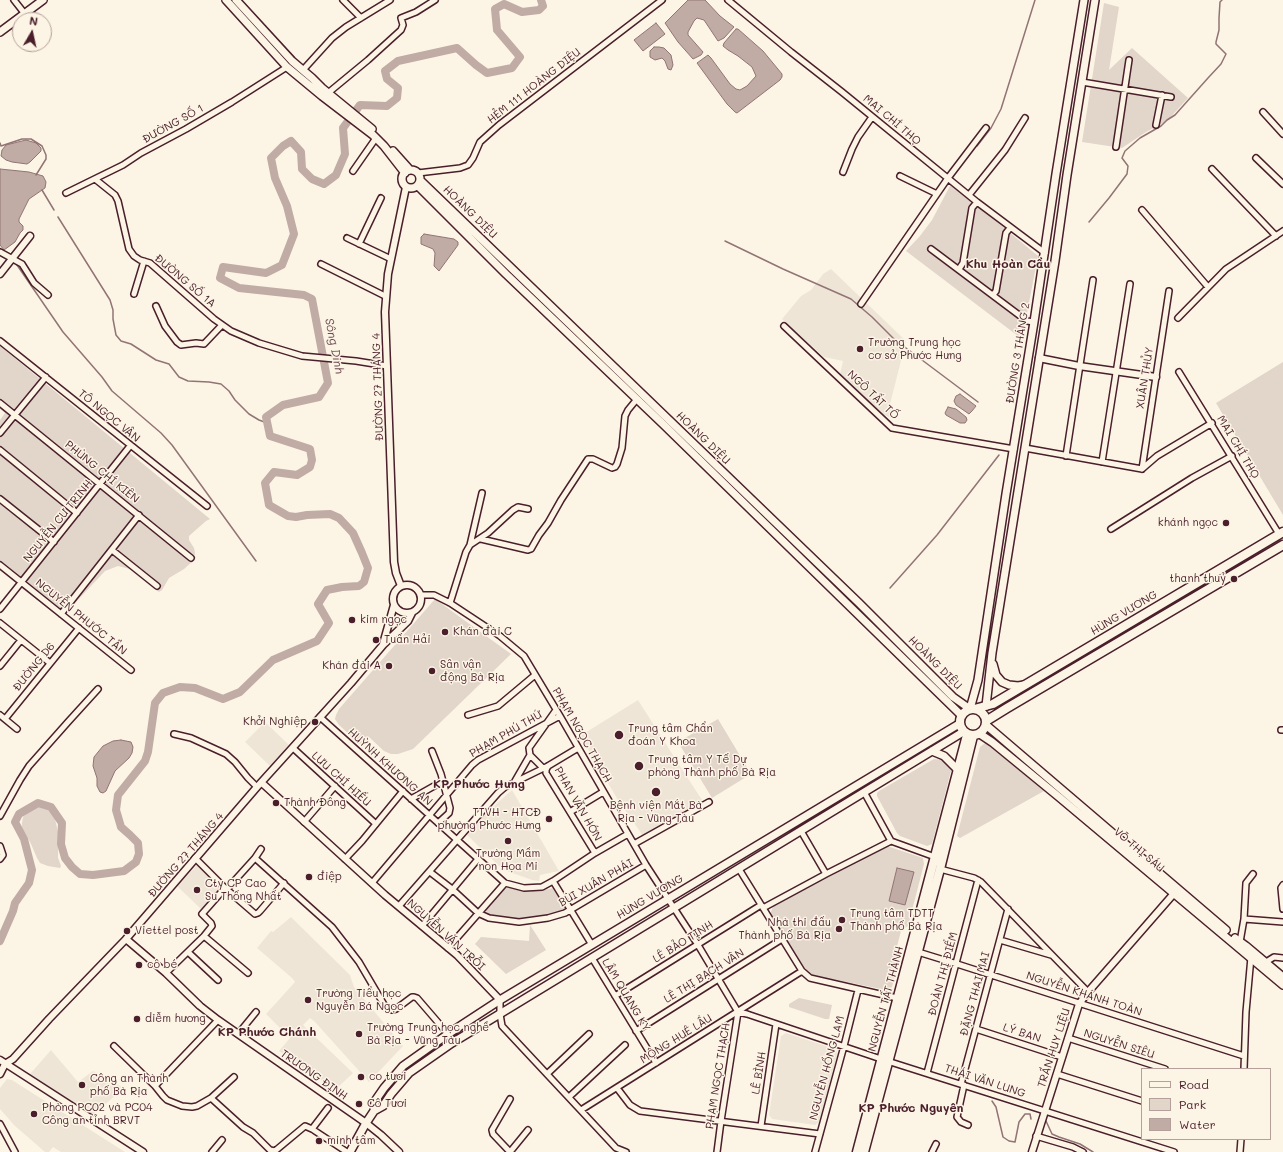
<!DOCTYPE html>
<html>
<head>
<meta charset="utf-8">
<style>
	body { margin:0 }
	#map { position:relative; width:1283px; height:1152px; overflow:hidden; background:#fcf5e5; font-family:Mali,sans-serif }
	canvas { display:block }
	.legend { position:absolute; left:1141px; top:1068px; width:130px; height:72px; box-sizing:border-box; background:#fcf5e5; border:1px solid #b59f9b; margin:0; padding:5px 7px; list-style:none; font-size:12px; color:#4a1f2b }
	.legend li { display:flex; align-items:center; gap:8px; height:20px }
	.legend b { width:20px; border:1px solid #b59f9b }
	.north { position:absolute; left:12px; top:12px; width:40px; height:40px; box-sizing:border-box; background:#fcf5e5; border:1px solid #b59f9b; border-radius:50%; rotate:9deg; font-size:11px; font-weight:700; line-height:16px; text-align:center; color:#4a1f2b }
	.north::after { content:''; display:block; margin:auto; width:14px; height:18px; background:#4a1f2b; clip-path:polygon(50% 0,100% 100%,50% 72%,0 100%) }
</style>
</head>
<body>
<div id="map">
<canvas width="1283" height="1152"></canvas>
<ul class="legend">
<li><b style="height:5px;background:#fcf5e5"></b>Road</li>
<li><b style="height:11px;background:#e2d5ca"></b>Park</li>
<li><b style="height:11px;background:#c0aca5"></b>Water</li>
</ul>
<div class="north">N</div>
</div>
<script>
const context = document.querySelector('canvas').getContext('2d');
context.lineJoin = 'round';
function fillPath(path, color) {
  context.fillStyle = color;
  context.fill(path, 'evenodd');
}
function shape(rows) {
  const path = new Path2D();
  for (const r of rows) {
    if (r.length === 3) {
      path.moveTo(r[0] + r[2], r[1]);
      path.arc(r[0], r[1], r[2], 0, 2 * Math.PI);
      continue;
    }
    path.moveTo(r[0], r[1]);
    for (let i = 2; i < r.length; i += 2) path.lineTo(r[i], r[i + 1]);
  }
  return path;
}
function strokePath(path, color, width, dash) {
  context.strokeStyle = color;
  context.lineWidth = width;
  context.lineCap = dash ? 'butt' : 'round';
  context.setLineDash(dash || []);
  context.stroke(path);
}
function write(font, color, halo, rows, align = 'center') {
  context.font = font + ' Mali,sans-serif';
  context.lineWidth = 3;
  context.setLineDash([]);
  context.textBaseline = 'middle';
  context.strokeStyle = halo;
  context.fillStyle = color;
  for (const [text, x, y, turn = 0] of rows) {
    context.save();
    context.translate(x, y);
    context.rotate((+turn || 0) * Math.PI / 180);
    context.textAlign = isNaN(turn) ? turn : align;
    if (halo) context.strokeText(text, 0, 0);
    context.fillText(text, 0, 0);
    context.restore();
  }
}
fillPath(shape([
	[831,269,906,341,890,404,891,410,893,414,889,417,884,415,840,374,843,361,824,357,782,319,801,296,811,290,823,274],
	[638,700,678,763,702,800,643,836,618,800,580,736],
	[265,722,289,745,270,766,245,742],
	[512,790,559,871,540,875,539,881,532,880,507,871,501,868,467,835,484,815],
	[198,864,222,887,201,909,177,886],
	[291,917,350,975,354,987,403,1046,369,1082,315,1022,310,1018,303,1025,353,1073,335,1090,279,1051,290,1038,266,1014,295,982,292,978,257,948,271,931,273,932],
	[786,1033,835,1049,838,1053,819,1122,815,1125,772,1119,769,1115,781,1036],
	[51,1050,78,1082,93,1071,124,1088,93,1115,30,1074],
	[7,1079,12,1080,125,1152,61,1152,53,1147,49,1152,45,1152,15,1126,0,1109,0,1088]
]), '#eee5d7');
fillPath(shape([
	[1104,3,1119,7,1109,70,1132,48,1188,98,1167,121,1146,132,1122,148,1082,142],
	[951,184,1038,256,1022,339,906,251,920,236,932,220],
	[0,346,210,519,206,521,189,536,189,540,194,548,195,553,194,560,184,569,169,578,162,590,159,592,136,572,130,569,118,566,105,571,61,618,20,587,17,579,19,576,0,561,0,420,5,413,0,409],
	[1283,362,1283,515,1216,403],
	[435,599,511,654,413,749,398,754,391,754,384,751,369,737,361,745,339,725,335,719,336,715,339,709],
	[718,719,751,774,712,798,678,742],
	[985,743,989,743,1044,791,960,838,957,836,980,747],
	[934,759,943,760,948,764,951,771,932,844,927,846,900,836,897,833,877,796,877,793,879,791],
	[40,805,48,809,53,814,55,819,58,832,58,858,61,866,60,868,48,866,40,863,37,858,31,844,22,827,22,823,23,817,32,807],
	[887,846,923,858,924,864,908,926,901,931,895,954,899,960,892,987,886,990,812,975,807,971,770,914,773,907],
	[510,887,518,889,540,891,553,888,565,908,564,910,548,915,524,919,500,917,492,915,487,913,486,911,487,907,500,892,506,888],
	[530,925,546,950,506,974,475,944,481,937,529,941],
	[799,998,832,1005,829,1019,825,1019,789,1007,789,1004]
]), '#e2d5ca');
const water = shape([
	[688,0,705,0,720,16,734,27,724,38,718,41,704,20,697,18,694,21,688,32,688,35,703,52,701,55,693,59,678,42,665,23,688,0],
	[656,23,665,34,643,51,634,40,656,23],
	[736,29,738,29,763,51,782,74,782,77,780,80,737,113,735,112,727,104,697,63,708,55,711,58,730,84,736,89,740,90,747,86,756,76,752,67,738,56,728,50,723,46,724,43,736,29],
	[654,47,659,47,664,48,671,55,673,65,671,70,668,69,665,61,662,58,655,60,650,57,650,51,654,47],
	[26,140,36,143,41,148,41,151,30,162,27,164,12,162,6,160,1,156,2,150,6,145,26,140],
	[0,169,29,172,43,176,46,182,45,188,29,199,19,219,19,222,23,226,23,230,20,233,15,242,4,250,0,245,0,169],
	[424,234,454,239,458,242,458,245,439,271,434,266,435,253,433,249,421,244,421,237,424,234],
	[960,394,976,406,972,411,969,414,956,405,954,401,956,396,960,394],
	[948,407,956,409,966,417,967,420,965,423,960,423,946,415,945,413,948,407],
	[121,740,131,742,133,747,132,753,129,758,115,771,106,791,103,793,100,792,97,786,97,778,93,766,94,757,103,746,113,741,121,740],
	[897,868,914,872,905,905,889,901,897,868]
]);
fillPath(water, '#c0aca5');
strokePath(water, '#917474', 1);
strokePath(shape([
	[0,143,1,146,22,139,31,139,42,146,46,155,46,159,36,175],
	[977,146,991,128,1001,109,1035,0],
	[42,190,54,210],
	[58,217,110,300,113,310,113,319,116,335,121,341,131,344,156,360,169,364,179,377,188,381,209,382,221,384,229,391,235,400,249,414,259,420,267,423],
	[1089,222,1109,198,1127,174,1128,166,1122,158,1125,151,1140,138,1161,126,1167,120,1175,115,1208,78,1221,64,1226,54,1216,44,1216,42,1219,30,1219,18,1220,2,1222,0],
	[725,241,783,269,851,299,872,317,894,339,978,402],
	[17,265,63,332,102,377,112,391,161,433,172,445,256,561],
	[890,588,937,535,999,455],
	[992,1101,996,1107,1003,1137,1009,1141,1015,1142,1019,1122,1025,1114,1030,1114,1031,1119],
	[1046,1121,1052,1134,1059,1137,1080,1144,1093,1152]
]), '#917474', 1.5);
strokePath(shape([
	[0,941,13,911,15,903,29,883,32,870,24,839,15,822,19,814,38,803,51,807,62,823,61,844,65,858,72,867,80,874,93,875,124,871,136,862,139,854,138,843,130,835,121,827,116,810,118,795,145,761,148,752,155,703,163,693,180,687,195,688,223,699,240,692,273,660,317,641,329,623,318,604,327,590,342,587,359,586,364,582,368,568,362,553,353,533,339,518,330,514,307,515,296,517,288,516,269,505,265,483,274,472,297,475,310,467,312,460,310,449,270,436,266,417,283,405,319,397,328,383,312,299,304,295,239,288,220,278,223,267,266,273,282,265,294,234,287,206,275,178,271,158,283,146,291,141,301,152,302,169,312,179,324,184,336,175,345,154,343,128,360,105,387,106,397,98,398,88,387,79,385,71,398,61,457,48,476,65,487,73,512,68,520,57,497,30,495,9,504,4,522,12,539,10,543,6,541,0]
]), '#c0aca5', 8);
const minor = shape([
	[14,0,25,14],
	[343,0,361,18],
	[728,0,791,52,842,92,977,202,1045,253],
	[303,70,332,38,346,27,390,0],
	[1082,82,1171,97],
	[328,93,368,60,401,30,403,25,401,18,416,12,435,0],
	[1263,112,1283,134],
	[1156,125,1162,95],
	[1116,147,1129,60],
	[1256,158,1283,184],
	[1212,169,1276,236],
	[353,171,376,138],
	[843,172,852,149,858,137,872,117],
	[418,173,460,168,468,165,473,158,480,142,499,125,662,0],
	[900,176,937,194],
	[95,179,115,195,118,201,129,249,134,256,140,260,150,263,214,319,231,331,259,343,302,356,356,361,387,366],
	[66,193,123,165,141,153,186,129,232,102,287,67],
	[969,195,1005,150,1025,118],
	[1142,210,1208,287],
	[347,238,391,259],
	[359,244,381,198],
	[931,249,1027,321,1034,322],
	[0,252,22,264,34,283,48,295],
	[321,264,385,296],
	[959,269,963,263,972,208,977,202],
	[134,294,144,261],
	[993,295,996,291,1006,233,1010,228],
	[861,304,948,178,986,128],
	[156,306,165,326,177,342,181,345,196,343,204,344,222,325],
	[1178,318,1226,269,1283,231],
	[784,326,892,428,1014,449],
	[0,341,207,506],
	[1179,372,1279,534],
	[0,403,191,558],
	[0,433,46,377],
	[1025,448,1142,469],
	[0,450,77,513],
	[1066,456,1093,280],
	[1102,462,1130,284],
	[1142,469,1169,291],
	[1142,469,1157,456,1212,423],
	[0,499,54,542],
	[1111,529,1192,478,1232,456],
	[481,539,528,550,531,549,539,535,548,523,561,500,588,459,593,459,612,468,615,467,617,464,622,448,625,416,628,410,637,399],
	[470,545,482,493],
	[112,550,157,586],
	[0,565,131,670],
	[421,595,434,595,450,603,500,636,524,656,560,716,646,865,698,945,738,1012,721,1121,717,1152],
	[450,603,466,552,470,545,488,533,513,510,518,507,528,509],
	[0,609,130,446],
	[61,614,139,515],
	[0,623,50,663],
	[0,666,21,640],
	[0,715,17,729],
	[468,715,498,706,535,675],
	[320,717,505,883,524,888,542,887,553,881,595,853,628,834],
	[5,719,79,628],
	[1281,730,1283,730],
	[174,734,191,738,226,754,235,762,248,778,257,787],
	[293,748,376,824],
	[432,751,441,774,450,808,449,813,438,823],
	[530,755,543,768],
	[548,766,546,770,546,773,595,853],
	[515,781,530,755,529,748,556,710],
	[864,792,891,841,935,857],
	[411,799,443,781],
	[570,812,603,792],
	[0,816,20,780,29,766,68,722,98,689],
	[304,822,335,786],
	[801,831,826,874],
	[634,844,709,802],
	[0,846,3,855,0,859],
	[261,849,255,858,332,927,359,962,386,1008,392,1010,396,1009,412,997,414,997,417,998,448,1034],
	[195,858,225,888,255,914,258,913,260,911,284,883],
	[345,859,362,841,403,791],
	[739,869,802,971,810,978,897,998],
	[940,869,974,878,981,882,1088,992],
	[430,872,452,889,478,913,489,918,519,922,548,918,565,913,646,865],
	[553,881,592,945],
	[372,883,472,765,478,760,560,716],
	[1283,885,1281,888,1283,909],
	[227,889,255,858],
	[399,906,498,793,505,787,548,766,578,748],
	[763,908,826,874,891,841],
	[1244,919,1246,883,1253,874],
	[422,926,478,859],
	[204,936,248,973],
	[1000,940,1051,955],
	[1240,942,1244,919,1283,922],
	[448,948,505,883],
	[188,952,218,980],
	[918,952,957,964,1244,1056],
	[592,958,656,1063],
	[1266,962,1274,957,1283,958],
	[166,973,204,936,212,926,211,923,202,914,225,888],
	[615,996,761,905],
	[500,1000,500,1014,502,1026,616,1148,626,1152],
	[738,1012,747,1014,881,1059,1174,1152],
	[976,1029,1062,1057],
	[636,1031,782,939],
	[238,1034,256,1012],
	[1068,1038,1165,1069],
	[114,1046,155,1086,163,1096,167,1100,182,1106,192,1107,197,1106,211,1098,243,1127,253,1133,270,1150,275,1151,305,1126,312,1129,347,1152],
	[1244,1069,1246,1012,1251,957],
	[927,1073,978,880],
	[547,1074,589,1034],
	[1057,1074,1142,1101],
	[961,1084,1008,909],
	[964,1085,957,1117,961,1122,968,1125],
	[155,1086,218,1020],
	[617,1088,630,1105,640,1111,820,1134],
	[569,1097,625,1045],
	[211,1098,234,1077],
	[581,1110,802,971],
	[0,1124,15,1152],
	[761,1126,776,1024],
	[312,1129,328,1108],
	[1036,1136,1073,1147,1083,1152],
	[212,1152,222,1140],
	[510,1152,493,1134,492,1130,510,1099],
	[510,1152,528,1130],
	[815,1152,844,1046,858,990],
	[932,1152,936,1144],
	[1240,1152,1241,1139]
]);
const tertiary = shape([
	[0,274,30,236],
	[1039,358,1079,366,1156,377],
	[407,599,14],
	[401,586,396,573,394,562,385,312,388,274,406,187],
	[383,644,394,605],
	[262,783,385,895,457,955,500,1000],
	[126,939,166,973,200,1006,218,1020,366,1123,381,1135,399,1152],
	[0,1060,143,1152],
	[0,1074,5,1064,13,1059,49,1019,126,939,257,787,351,683,383,645,408,621,412,613],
	[1032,1152,1079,1004,1088,992,1177,890]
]);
const secondary = shape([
	[226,0,287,67,322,96,373,135,384,146,405,173],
	[236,0,292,61,312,78,322,88,372,129],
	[0,32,43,0],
	[393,151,410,170],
	[411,179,9],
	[421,181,859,603,953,697,970,709,978,680,1006,494,1034,322,1056,174,1084,0],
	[418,186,506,274,664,425,961,715],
	[993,664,996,675,1002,682,1009,685,1018,686,1024,685],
	[986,706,992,653,1055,261,1067,175,1095,0],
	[986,725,1226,930],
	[980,734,992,742,1059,797,1283,985],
	[932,751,944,756,957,769],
	[1235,938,1246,946,1283,977],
	[374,1111,383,1106,391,1094,409,1073,452,1043,963,732],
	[350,1152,366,1123,374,1111,375,1101,384,1088,403,1066,448,1034,500,1000,959,724]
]);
const primary = shape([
	[973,722,13],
	[974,709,993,704,1283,532],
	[986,721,1007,708,1283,545],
	[857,1152,967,735],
	[864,1152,940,869,973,736]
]);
strokePath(minor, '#4a1f2b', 8);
strokePath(tertiary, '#4a1f2b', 9);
strokePath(secondary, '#4a1f2b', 10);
strokePath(primary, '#4a1f2b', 11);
strokePath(minor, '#fcf5e5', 5);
strokePath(tertiary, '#fcf5e5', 6);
strokePath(secondary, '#fcf5e5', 7);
strokePath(primary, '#fcf5e5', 8);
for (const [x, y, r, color] of [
	[860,349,4,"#4a1f2b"],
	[1226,523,4,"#4a1f2b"],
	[1234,579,4,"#4a1f2b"],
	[352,620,4,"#4a1f2b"],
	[445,632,4,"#4a1f2b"],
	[376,640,4,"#4a1f2b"],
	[389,666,4,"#4a1f2b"],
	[432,671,4,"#4a1f2b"],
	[315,722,4,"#4a1f2b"],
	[619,735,5,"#4a1f2b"],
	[639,766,5,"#4a1f2b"],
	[656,792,5,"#4a1f2b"],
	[276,803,4,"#4a1f2b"],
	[549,819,4,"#4a1f2b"],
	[508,841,4,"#4a1f2b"],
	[309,877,4,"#4a1f2b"],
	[197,890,4,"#4a1f2b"],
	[842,920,4,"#4a1f2b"],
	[839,929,4,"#4a1f2b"],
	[127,931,4,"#4a1f2b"],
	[139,965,4,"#4a1f2b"],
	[308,1000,4,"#4a1f2b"],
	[137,1019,4,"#4a1f2b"],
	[359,1034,4,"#4a1f2b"],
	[361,1077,4,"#4a1f2b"],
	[82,1085,4,"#4a1f2b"],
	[359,1104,4,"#4a1f2b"],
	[34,1114,4,"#4a1f2b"],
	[319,1141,4,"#4a1f2b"]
]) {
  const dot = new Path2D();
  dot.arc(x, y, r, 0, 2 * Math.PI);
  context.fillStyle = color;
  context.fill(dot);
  strokePath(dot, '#fcf5e5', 1.5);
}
write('11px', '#4a1f2b', '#fcf5e5', [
	["HẺM 111 HOÀNG DIỆU",534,86,-38],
	["MAI CHÍ THỌ",892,120,40],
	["ĐƯỜNG SỐ 1",173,124,-29],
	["HOÀNG DIỆU",470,212,44],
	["ĐƯỜNG SỐ 1A",185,281,40],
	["ĐƯỜNG 3 THÁNG 2",1018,353,-81],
	["XUÂN THỦY",1145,378,-81],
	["ĐƯỜNG 27 THÁNG 4",378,387,-92],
	["NGÔ TẤT TỐ",873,395,43],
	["TÔ NGỌC VÂN",109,416,39],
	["HOÀNG DIỆU",703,438,44],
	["MAI CHÍ THỌ",1238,447,59],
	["PHÙNG CHÍ KIÊN",102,472,39],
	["NGUYỄN CƯ TRINH",58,521,-51],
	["HÙNG VƯƠNG",1124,613,-31],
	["NGUYỄN PHƯỚC TẦN",81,617,39],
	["HOÀNG DIỆU",935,663,45],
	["ĐƯỜNG D6",34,667,-51],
	["PHẠM PHÚ THỨ",506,734,-30],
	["PHẠM NGỌC THẠCH",582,735,60],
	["HUỲNH KHƯƠNG AN",390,767,42],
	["LƯU CHÍ HIẾU",341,779,42],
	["PHAN VĂN HỚN",578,804,60],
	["VÕ THỊ SÁU",1139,850,40],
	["ĐƯỜNG 27 THÁNG 4",186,855,-49],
	["BÙI XUÂN PHÁI",596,883,-30],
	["HÙNG VƯƠNG",650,897,-31],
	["NGUYỄN VĂN TRỖI",446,935,42],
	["LÊ BẢO TỊNH",683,942,-32],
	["ĐOÀN THỊ ĐIỂM",943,974,-75],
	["LÊ THỊ BẠCH VÂN",704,976,-32],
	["ĐẶNG THAI MAI",975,994,-75],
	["NGUYỄN KHÁNH TOÀN",1084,994,18],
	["LÂM QUANG KY",626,995,59],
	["NGUYỄN TẤT THÀNH",886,999,-75],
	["LÝ BAN",1022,1033,18],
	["MỘNG HUÊ LẦU",676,1039,-32],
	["NGUYỄN SIÊU",1119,1044,18],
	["TRẦN HUY LIỆU",1054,1048,-72],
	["NGUYỄN HỒNG LAM",827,1068,-75],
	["LÊ BÌNH",759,1073,-81],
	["TRƯƠNG ĐỊNH",314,1075,35],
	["PHẠM NGỌC THẠCH",718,1076,-81],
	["THÁI VĂN LUNG",985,1081,18]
]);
write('11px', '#4a1f2b', '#fcf5e5', [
	["Trường Trung học",868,343],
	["cơ sở Phước Hưng",868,356],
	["khánh ngọc",1218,523,"right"],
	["thanh thuỷ",1226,579,"right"],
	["kim ngọc",360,620],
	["Khán đài C",453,632],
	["Tuấn Hải",384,640],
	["Sân vận",440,665],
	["động Bà Rịa",440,678],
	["Khán đài A",381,666,"right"],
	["Khởi Nghiệp",307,722,"right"],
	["Trung tâm Chẩn",628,729],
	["đoán Y Khoa",628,742],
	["Trung tâm Y Tế Dự",648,760],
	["phòng Thành phố Bà Rịa",648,773],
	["Thành Đông",284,803],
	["Bệnh viện Mắt Bà",656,806,"center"],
	["Rịa - Vũng Tàu",656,819,"center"],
	["TTVH - HTCĐ",541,813,"right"],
	["phường Phước Hưng",541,826,"right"],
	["Trường Mầm",508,854,"center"],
	["non Họa Mi",508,867,"center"],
	["điệp",317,877],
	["Cty CP Cao",205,884],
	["Su Thống Nhất",205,897],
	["Trung tâm TDTT",850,914],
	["Thành phố Bà Rịa",850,927],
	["Nhà thi đấu",831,923,"right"],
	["Thành phố Bà Rịa",831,936,"right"],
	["Viettel post",135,931],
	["cô bé",147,965],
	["Trường Tiểu học",316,994],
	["Nguyễn Bá Ngọc",316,1007],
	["diễm hương",145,1019],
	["Trường Trung học nghề",367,1028],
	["Bà Rịa - Vũng Tàu",367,1041],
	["co tươi",369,1077],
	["Công an Thành",90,1079],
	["phố Bà Rịa",90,1092],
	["Cô Tươi",367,1104],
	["Phòng PC02 và PC04",42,1108],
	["Công an tỉnh BRVT",42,1121],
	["minh tâm",327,1141]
], 'left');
write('bold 12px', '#4a1f2b', '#fcf5e5', [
	["Khu Hoàn Cầu",1008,264],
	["KP Phước Hưng",479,784],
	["KP Phước Chánh",267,1032],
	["KP Phước Nguyên",911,1108]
]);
write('italic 12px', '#6d4950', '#fcf5e5', [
	["Sông Dinh",334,346,79]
]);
</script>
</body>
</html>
